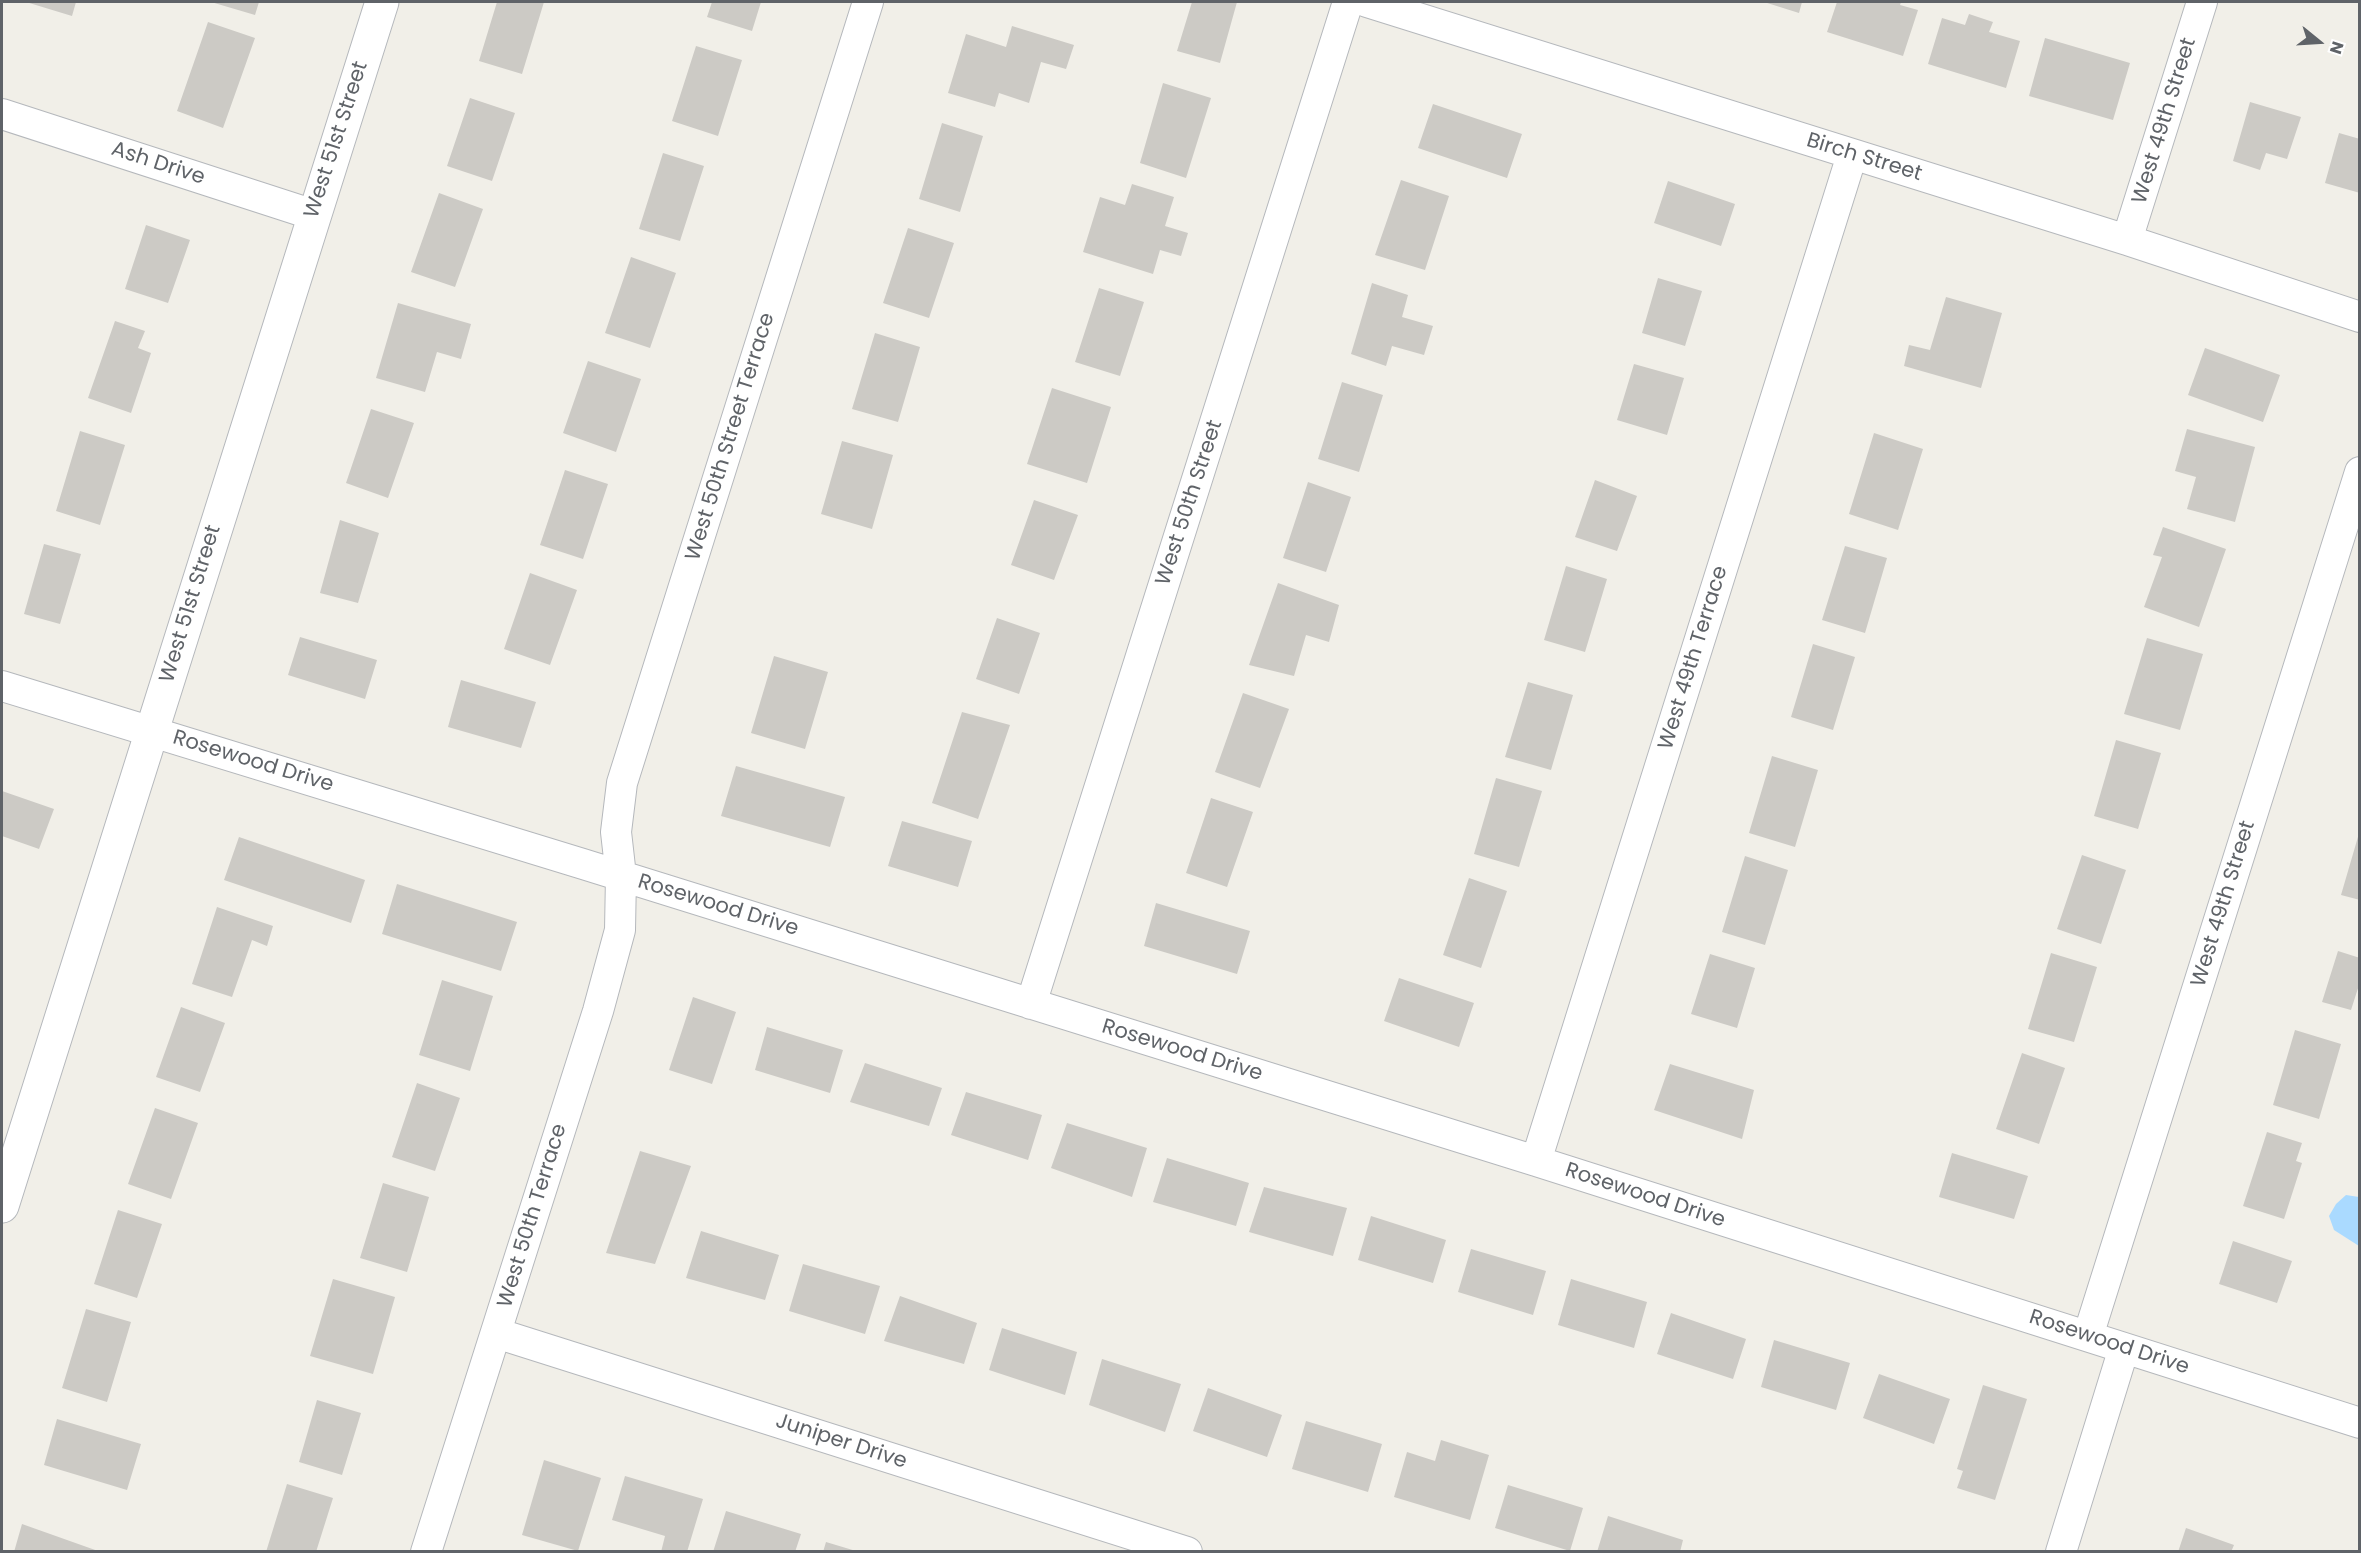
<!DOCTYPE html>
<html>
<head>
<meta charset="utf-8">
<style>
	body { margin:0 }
	#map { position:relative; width:2361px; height:1553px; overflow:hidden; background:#f1efe8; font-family:Poppins,sans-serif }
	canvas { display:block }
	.frame { position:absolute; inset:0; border:3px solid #5f6368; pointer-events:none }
	.north { position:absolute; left:2289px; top:12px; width:60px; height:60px; -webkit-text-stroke:4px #fff; paint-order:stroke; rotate:108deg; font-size:16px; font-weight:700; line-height:24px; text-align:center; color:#5f6368 }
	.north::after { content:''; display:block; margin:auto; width:21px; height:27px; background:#5f6368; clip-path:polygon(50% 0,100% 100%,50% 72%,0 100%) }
</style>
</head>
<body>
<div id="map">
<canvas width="2361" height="1553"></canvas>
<div class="frame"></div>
<div class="north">N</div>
</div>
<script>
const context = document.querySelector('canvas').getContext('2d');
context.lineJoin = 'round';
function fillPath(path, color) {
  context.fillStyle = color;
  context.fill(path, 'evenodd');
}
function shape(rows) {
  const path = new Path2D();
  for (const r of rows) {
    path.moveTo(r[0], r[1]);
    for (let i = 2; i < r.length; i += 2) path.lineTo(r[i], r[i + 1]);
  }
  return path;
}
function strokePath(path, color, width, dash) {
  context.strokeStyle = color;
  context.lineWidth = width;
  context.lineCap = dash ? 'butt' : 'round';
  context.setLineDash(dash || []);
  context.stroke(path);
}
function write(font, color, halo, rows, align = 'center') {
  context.font = font + ' Poppins,sans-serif';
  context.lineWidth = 6;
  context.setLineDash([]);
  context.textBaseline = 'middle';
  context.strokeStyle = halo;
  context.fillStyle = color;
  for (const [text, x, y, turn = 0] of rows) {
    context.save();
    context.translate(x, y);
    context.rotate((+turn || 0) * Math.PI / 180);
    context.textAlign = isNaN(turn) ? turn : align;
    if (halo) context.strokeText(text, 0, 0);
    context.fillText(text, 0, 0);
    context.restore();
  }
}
fillPath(shape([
	[2346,1195,2359,1197,2359,1246,2334,1230,2329,1216,2336,1204]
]), '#aadaff');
fillPath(shape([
	[26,2,76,2,72,16],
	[211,2,259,2,255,15],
	[497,2,544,2,522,74,479,61],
	[712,2,761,2,752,31,707,17],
	[1192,2,1237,2,1220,63,1177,51],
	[1764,2,1802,2,1799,13],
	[1837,2,1901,2,1900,5,1918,10,1903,56,1827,32],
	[1969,14,1993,22,1989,32,2020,41,2006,88,1928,64,1942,18,1965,25],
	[208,22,255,38,223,128,177,111],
	[1012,26,1074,45,1066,69,1041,62,1029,103,999,93,995,107,948,93,966,34,1006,47],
	[2045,38,2130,63,2113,120,2029,96],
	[696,46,742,60,718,136,672,121],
	[1163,83,1211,98,1186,178,1140,163],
	[470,98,515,113,492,181,447,166],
	[2250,102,2301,117,2287,159,2266,153,2260,170,2233,161],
	[1433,104,1522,134,1507,178,1418,148],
	[942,123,983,136,960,212,919,199],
	[2339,133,2360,139,2360,193,2325,183],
	[663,153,704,166,680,241,639,229],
	[1401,180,1449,196,1425,270,1375,255],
	[1668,181,1735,204,1721,246,1654,223],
	[1132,184,1174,197,1165,226,1188,233,1181,256,1160,250,1153,274,1083,252,1100,197,1125,205],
	[439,193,483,209,455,287,411,272],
	[146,225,190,240,168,303,125,289],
	[908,228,954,243,929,318,883,303],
	[631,257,676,273,650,348,605,333],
	[1658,278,1702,291,1685,346,1642,333],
	[1372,283,1408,295,1402,317,1433,326,1424,355,1392,346,1386,366,1351,354],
	[1099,288,1144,302,1120,376,1075,362],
	[1946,297,2002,313,1981,388,1904,366,1909,345,1930,350],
	[398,303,471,324,461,359,437,352,425,392,376,378],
	[115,321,145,331,138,348,151,353,131,413,88,398],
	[875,333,920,347,898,422,852,409],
	[2205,348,2280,375,2263,422,2188,395],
	[588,361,641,379,616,452,563,433],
	[1634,364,1684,378,1667,435,1617,420],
	[1342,382,1383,395,1359,472,1318,459],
	[1052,388,1111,407,1087,483,1027,464],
	[371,409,414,423,388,498,346,483],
	[2187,429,2255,447,2235,522,2187,509,2196,477,2175,471],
	[80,431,125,445,100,525,56,511],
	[1874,433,1923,449,1898,530,1849,514],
	[842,441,893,455,872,529,821,514],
	[565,470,608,484,583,559,540,545],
	[1595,480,1637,496,1617,551,1575,537],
	[1308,482,1351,497,1326,572,1283,558],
	[1034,500,1078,515,1054,580,1011,565],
	[340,520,379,533,358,603,320,593],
	[2163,527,2226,549,2199,627,2144,607,2162,557,2153,555],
	[44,544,81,554,60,624,24,614],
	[1845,546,1887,558,1865,633,1822,620],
	[1566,566,1607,579,1585,652,1544,640],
	[530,573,577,590,550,665,504,649],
	[1278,583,1339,605,1329,642,1306,635,1294,676,1249,665],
	[997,618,1040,633,1019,694,976,679],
	[300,637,377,660,365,699,288,675],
	[2147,638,2203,654,2180,730,2124,714],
	[1813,644,1855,657,1833,730,1791,717],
	[774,656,828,672,805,749,751,733],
	[461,680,536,702,521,748,448,727],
	[1528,682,1573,695,1551,770,1505,757],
	[1243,693,1289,709,1260,788,1215,772],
	[962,712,1010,725,978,819,932,803],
	[2116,740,2161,753,2138,829,2094,816],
	[1772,756,1818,770,1795,847,1749,833],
	[736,766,845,797,830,847,721,816],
	[1496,778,1542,791,1519,867,1474,854],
	[2,791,54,809,39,849,2,836],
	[1211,798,1253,812,1227,887,1186,873],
	[902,821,972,841,958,887,888,866],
	[2360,830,2360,900,2341,895],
	[239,837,365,880,351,923,224,880],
	[2082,855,2126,870,2101,944,2057,929],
	[1745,856,1788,870,1765,945,1722,932],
	[1469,878,1507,891,1481,968,1443,955],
	[397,884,517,922,501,971,382,934],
	[1156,903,1250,931,1237,974,1144,946],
	[217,907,273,926,267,946,252,940,232,997,192,984],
	[2338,951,2360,958,2360,982,2351,1010,2322,1002],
	[2051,953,2097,967,2074,1042,2028,1029],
	[1710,954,1755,968,1737,1028,1691,1014],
	[1399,978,1474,1003,1459,1047,1384,1021],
	[442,980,493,996,470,1071,419,1055],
	[693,997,736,1012,712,1084,669,1070],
	[181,1007,225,1023,200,1092,156,1077],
	[767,1027,843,1050,830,1093,755,1070],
	[2295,1030,2341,1044,2319,1119,2273,1105],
	[2022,1053,2065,1068,2039,1144,1996,1129],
	[865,1063,942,1088,929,1126,850,1102],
	[1670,1064,1754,1090,1742,1139,1654,1110],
	[417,1083,460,1098,435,1171,392,1157],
	[966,1092,1042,1115,1028,1160,951,1135],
	[155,1108,198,1123,171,1199,128,1184],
	[1067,1123,1147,1148,1132,1197,1051,1168],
	[2267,1132,2302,1143,2296,1161,2302,1163,2284,1219,2243,1206],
	[640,1151,691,1166,655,1264,606,1253],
	[1952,1153,2028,1176,2014,1219,1939,1197],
	[1167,1158,1249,1183,1236,1226,1153,1202],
	[383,1183,429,1197,407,1272,360,1258],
	[1264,1187,1347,1208,1333,1256,1249,1232],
	[118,1210,162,1224,137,1298,94,1284],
	[1371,1216,1446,1240,1433,1283,1358,1260],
	[701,1231,779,1255,765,1300,686,1278],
	[2233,1241,2292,1261,2277,1303,2219,1284],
	[1471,1249,1546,1271,1533,1315,1458,1292],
	[803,1264,880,1286,865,1334,789,1311],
	[333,1279,395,1297,373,1374,310,1356],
	[1571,1279,1647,1302,1634,1348,1558,1325],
	[900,1296,977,1323,964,1364,884,1341],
	[86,1309,131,1322,107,1402,62,1388],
	[1671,1313,1746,1339,1733,1379,1657,1354],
	[1002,1328,1077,1352,1065,1395,989,1370],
	[1774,1340,1850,1363,1836,1410,1761,1387],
	[1102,1359,1181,1384,1165,1432,1089,1405],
	[1879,1374,1950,1399,1934,1444,1863,1418],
	[1983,1385,2027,1399,1995,1500,1957,1488,1963,1471,1957,1469],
	[1208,1388,1282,1415,1267,1457,1193,1431],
	[317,1400,361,1413,342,1475,299,1462],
	[57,1419,141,1444,127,1490,44,1465],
	[1306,1421,1382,1444,1368,1492,1292,1469],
	[1441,1440,1489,1455,1470,1520,1394,1497,1407,1452,1435,1461],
	[544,1460,601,1478,578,1551,522,1535],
	[625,1476,703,1499,687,1552,661,1552,665,1536,612,1520],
	[287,1484,333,1498,316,1552,266,1552],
	[1508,1485,1583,1508,1570,1551,1495,1528],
	[726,1511,801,1534,795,1552,713,1552],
	[1608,1516,1683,1540,1680,1552,1597,1552],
	[22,1524,98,1551,97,1552,14,1552],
	[2186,1528,2234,1545,2231,1552,2178,1552],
	[826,1542,856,1551,856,1552,823,1552]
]), '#cccac5');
const minor = shape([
	[1367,2,2127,240,2360,317],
	[2,114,314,215],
	[2127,240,2202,2],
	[2,686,583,864,1536,1161,2360,1423],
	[1031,1004,1348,2],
	[1536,1161,1852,155],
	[496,1333,1187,1552],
	[2088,1336,2360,472],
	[426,1552,598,1011,620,930,621,876,616,832,622,783,868,2],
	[2061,1552,2124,1348]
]);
const tertiary = shape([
	[2,1206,382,2]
]);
strokePath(minor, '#b5b8bc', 32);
strokePath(tertiary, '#b5b8bc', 35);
strokePath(minor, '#fff', 30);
strokePath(tertiary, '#fff', 33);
write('21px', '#5f6368', '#fff', [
	["West 49th Street",2165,121,-73],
	["West 51st Street",337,140,-72],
	["Birch Street",1864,158,17],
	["Ash Drive",158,164,18],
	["West 50th Street Terrace",731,437,-73],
	["West 50th Street",1190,503,-72],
	["West 51st Street",191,604,-73],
	["West 49th Terrace",1694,658,-73],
	["Rosewood Drive",253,762,17],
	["West 49th Street",2224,904,-73],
	["Rosewood Drive",718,906,17],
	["Rosewood Drive",1182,1051,17],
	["Rosewood Drive",1645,1196,18],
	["West 50th Terrace",533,1216,-73],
	["Rosewood Drive",2109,1343,18],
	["Juniper Drive",841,1442,18]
]);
</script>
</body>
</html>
